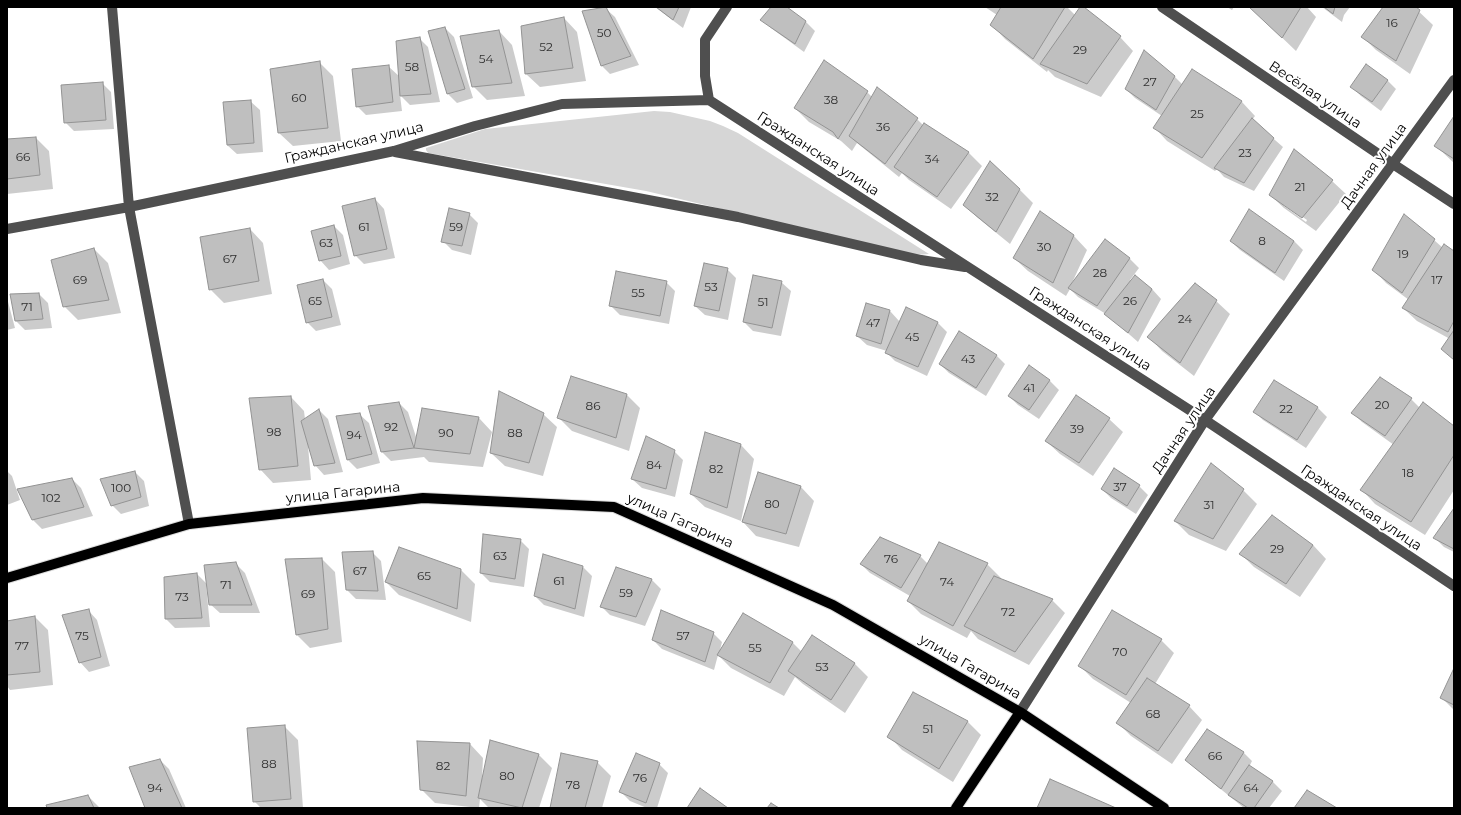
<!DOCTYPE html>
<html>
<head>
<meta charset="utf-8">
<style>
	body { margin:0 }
	#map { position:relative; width:1461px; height:815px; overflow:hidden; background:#fff; font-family:Montserrat,sans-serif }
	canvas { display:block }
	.frame { position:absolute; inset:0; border:8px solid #000; pointer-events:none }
</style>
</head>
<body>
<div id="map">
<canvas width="1461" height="815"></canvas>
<div class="frame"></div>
</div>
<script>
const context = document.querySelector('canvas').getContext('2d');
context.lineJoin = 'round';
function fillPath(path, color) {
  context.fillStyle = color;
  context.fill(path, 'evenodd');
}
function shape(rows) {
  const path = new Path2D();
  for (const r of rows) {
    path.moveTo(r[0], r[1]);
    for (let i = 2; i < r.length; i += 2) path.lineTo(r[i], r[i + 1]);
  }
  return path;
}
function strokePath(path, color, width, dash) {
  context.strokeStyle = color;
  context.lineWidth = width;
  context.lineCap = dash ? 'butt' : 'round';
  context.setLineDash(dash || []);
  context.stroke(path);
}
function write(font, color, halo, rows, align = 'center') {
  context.font = font + ' Montserrat,sans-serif';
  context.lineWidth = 4;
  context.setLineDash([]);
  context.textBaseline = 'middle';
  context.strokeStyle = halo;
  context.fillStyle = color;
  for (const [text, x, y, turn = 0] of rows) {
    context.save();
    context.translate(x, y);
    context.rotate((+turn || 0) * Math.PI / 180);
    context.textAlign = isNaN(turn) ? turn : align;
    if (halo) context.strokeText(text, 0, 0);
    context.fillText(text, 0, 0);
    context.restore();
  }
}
fillPath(shape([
	[654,111,670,112,710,121,723,126,738,133,929,254,916,255,646,191,428,153,426,150,426,148,485,129]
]), '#d6d6d6');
fillPath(shape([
	[655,7,691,7,683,28],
	[772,7,785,7,806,22,815,31,804,52,771,28,762,19],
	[985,7,1067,7,1075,15,1082,7,1120,37,1133,51,1101,97,1055,77,1048,70,1047,72,1005,39,992,25,997,15],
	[1227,7,1234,7,1232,10],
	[1250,7,1307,7,1316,17,1296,51],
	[1322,7,1350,7,1344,15,1342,22],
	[1384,7,1414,7,1433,25,1410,74,1376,50,1362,36],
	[605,8,615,17,639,65,610,74,601,65],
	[564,18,577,32,586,81,540,87,526,74],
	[445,28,454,37,473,98,457,103,448,94,429,32],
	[499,31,512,45,525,96,487,100,473,86],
	[419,38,428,47,440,102,410,105,400,95,402,111,366,115,357,106,388,66,400,77],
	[319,62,333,76,341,141,293,146,279,133],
	[1192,71,1242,102,1255,116,1252,120,1283,147,1254,191,1224,177,1217,169,1215,171,1167,141,1154,127,1162,116,1135,98,1126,89,1174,76,1183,85],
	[1387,80,1396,89,1381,111,1361,96,1352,87],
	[102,83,111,92,114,129,74,131,65,122],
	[867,92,872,97,917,119,924,126,925,124,969,153,982,166,951,209,909,180,902,173,899,177,857,143,852,151,841,141,809,122,795,108],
	[250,101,260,110,263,152,237,154,227,145],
	[1454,118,1454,163,1436,146],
	[36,138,49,151,53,189,7,194,7,140],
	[1332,181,1346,194,1316,231,1284,208,1270,195],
	[1284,204,1307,220,1306,222,1284,206],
	[1020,190,1033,203,1010,244,978,218,964,205],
	[375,199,384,209,395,258,364,264,355,255],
	[1040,213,1074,236,1087,250,1072,283,1106,240,1130,259,1139,268,1130,280,1152,289,1161,299,1138,342,1106,314,1078,297,1070,289,1066,296,1028,271,1014,258],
	[469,214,478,223,471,255,452,250,443,241],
	[334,226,343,235,350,264,329,270,320,260],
	[250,229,263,243,272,294,224,303,210,289],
	[1434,240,1443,248,1454,252,1454,360,1443,349,1450,339,1417,321,1403,308,1409,300,1386,283,1373,269],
	[1231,241,1294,241,1303,250,1284,281,1240,250],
	[94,249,108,263,121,313,78,320,64,306],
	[727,269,736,278,728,320,705,315,695,306],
	[323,280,332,289,341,325,316,331,307,322],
	[666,282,675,291,669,324,620,315,610,305],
	[781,282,791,291,781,336,753,331,744,322],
	[39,294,48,303,52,328,25,330,16,321,12,295],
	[7,298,15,328,7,330],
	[1216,301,1230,314,1194,376,1162,351,1149,337],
	[866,304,890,311,900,322,906,308,938,323,947,332,927,376,895,361,886,352,887,351,867,345,857,336],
	[996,355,1005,364,986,396,949,373,940,364],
	[1029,367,1050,381,1059,390,1039,419,1018,405,1009,396],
	[572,377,627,395,640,408,629,451,572,431,558,417],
	[1274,382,1318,408,1327,417,1306,448,1263,420,1254,411],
	[291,397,304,411,305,419,319,410,328,419,343,472,324,475,315,465,309,445,308,446,311,480,273,483,260,469],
	[1411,399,1420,408,1454,428,1454,490,1425,535,1375,504,1362,490,1394,445,1362,422,1353,413],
	[399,403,408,412,417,440,423,409,479,418,492,432,483,467,429,462,424,457,391,461,382,452],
	[359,414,369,423,380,463,357,469,348,460],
	[543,414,557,427,543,476,505,466,491,453],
	[1109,419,1123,432,1093,476,1060,454,1046,441],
	[705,433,741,445,754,459,741,521,705,507,691,494],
	[674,451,683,460,675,497,642,488,632,479],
	[1114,470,1139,486,1148,495,1136,514,1111,498,1102,489],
	[7,471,12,476,20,500,7,505],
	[135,472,144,481,149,506,121,514,112,505],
	[758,474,801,487,814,501,799,547,756,536,743,522],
	[72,479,81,488,93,516,42,529,33,520,18,490],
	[1243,490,1257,504,1226,551,1189,535,1175,521],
	[1454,510,1454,552,1444,547,1435,538],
	[1272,517,1313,545,1326,559,1300,597,1254,567,1241,554],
	[520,540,529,549,524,587,490,582,481,573],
	[939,543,987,564,1001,578,1000,579,1052,600,1065,613,1029,665,978,639,971,631,967,638,921,614,908,601,910,596,870,573,861,564,920,556,928,564],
	[400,548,461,570,475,584,471,622,399,595,386,582],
	[372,552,381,561,386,600,356,599,347,590],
	[322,559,335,572,342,642,310,648,297,635],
	[236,564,245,573,260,613,220,613,210,604],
	[583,567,592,576,584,617,544,605,535,596],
	[197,574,206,583,210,627,175,628,166,619],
	[652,580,661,589,645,626,610,615,601,606],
	[88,610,97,620,110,666,89,672,80,662],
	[743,614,793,643,802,652,812,637,855,664,868,677,845,713,803,684,795,677,784,696,731,668,718,655,714,670,662,649,653,640,713,633,722,642,720,650],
	[35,617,48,630,53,685,10,690,7,686,7,622],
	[1161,640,1174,653,1155,684,1189,706,1202,720,1172,764,1131,736,1118,723,1131,703,1093,679,1080,666],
	[1454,671,1454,710,1441,697],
	[913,694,968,722,981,735,953,782,902,750,889,736],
	[284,726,298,740,303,808,261,808,254,801],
	[470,744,483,758,482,778,538,754,552,768,539,808,489,808,480,799,479,808,435,803,421,789],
	[1243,752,1252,761,1249,767,1273,782,1282,791,1269,808,1244,808,1196,769,1187,760],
	[160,760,169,769,186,808,146,808],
	[597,762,611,776,602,808,551,808],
	[659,764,668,773,657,808,647,808,630,801,621,792],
	[88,796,100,808,48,808]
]), '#0003');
const building = shape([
	[606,7,631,56,601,66,582,11,606,7],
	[656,7,679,7,673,20,656,7],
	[771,7,787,7,806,21,795,44,760,20,771,7],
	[1001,7,1065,7,1033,59,990,25,1001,7],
	[1080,7,1084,7,1121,36,1087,84,1040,64,1080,7],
	[1249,7,1301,7,1282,38,1249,7],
	[1324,7,1335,7,1333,14,1324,7],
	[1383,7,1416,7,1420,10,1396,61,1361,37,1383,7],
	[564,17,573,68,525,74,521,26,564,17],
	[445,27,465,89,447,94,428,31,445,27],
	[499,30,512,83,472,87,460,36,499,30],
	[420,37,431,94,400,96,396,41,420,37],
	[1144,50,1175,76,1156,110,1125,89,1144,50],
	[824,60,868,91,838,139,833,132,794,108,824,60],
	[320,61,328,128,278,133,270,69,320,61],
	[1366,64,1388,80,1372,102,1350,87,1366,64],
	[389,65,393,102,356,107,352,69,389,65],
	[1192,69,1242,101,1202,158,1153,128,1192,69],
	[103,82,106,120,64,123,61,85,103,82],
	[877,87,918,118,885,164,849,136,877,87],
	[251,100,254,143,227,145,223,102,251,100],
	[1454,116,1454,159,1434,146,1454,116],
	[1252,118,1274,138,1244,183,1214,168,1252,118],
	[924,123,969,152,937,197,894,167,924,123],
	[36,137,40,175,7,179,7,139,36,137],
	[1294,149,1333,180,1302,218,1269,195,1294,149],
	[990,161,1020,189,996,232,963,205,990,161],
	[375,198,387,249,354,256,342,206,375,198],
	[449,208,470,213,462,246,441,242,449,208],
	[1249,209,1294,241,1275,273,1230,241,1249,209],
	[1040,211,1074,235,1053,283,1013,258,1040,211],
	[1404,214,1435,239,1402,293,1372,270,1404,214],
	[334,225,341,256,319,261,311,231,334,225],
	[250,228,259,281,209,290,200,237,250,228],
	[1105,239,1130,258,1097,306,1068,288,1105,239],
	[1444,244,1454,251,1454,321,1448,332,1402,308,1444,244],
	[94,248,109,300,63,307,51,260,94,248],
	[704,263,728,268,719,311,694,306,704,263],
	[616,271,667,281,660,316,609,306,616,271],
	[753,275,782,281,772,328,743,322,753,275],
	[1135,275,1152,289,1128,333,1104,314,1135,275],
	[323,279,332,317,306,323,297,285,323,279],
	[1195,283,1217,300,1180,363,1147,337,1195,283],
	[39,293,43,319,15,321,10,294,39,293],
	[866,303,890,310,881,344,856,336,866,303],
	[906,307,938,322,918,367,885,353,906,307],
	[1454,330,1454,360,1441,349,1454,330],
	[959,331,997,355,976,388,939,364,959,331],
	[1029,365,1050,380,1029,410,1008,396,1029,365],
	[571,376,627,394,616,438,557,418,571,376],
	[1380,377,1412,398,1385,436,1351,413,1380,377],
	[1274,380,1318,407,1297,440,1253,412,1274,380],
	[499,391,544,413,529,463,490,453,499,391],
	[1076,395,1110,418,1079,463,1045,441,1076,395],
	[291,396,298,466,259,470,249,398,291,396],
	[399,402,414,448,381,452,368,406,399,402],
	[1423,402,1454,426,1454,455,1411,522,1360,490,1423,402],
	[422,408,479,417,470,454,414,448,422,408],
	[319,409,335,463,314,466,301,421,319,409],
	[360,413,372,454,347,460,336,416,360,413],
	[705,432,741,444,727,508,690,494,705,432],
	[646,436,675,450,666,489,631,479,646,436],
	[1211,463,1244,489,1213,539,1174,521,1211,463],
	[1114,468,1140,485,1127,506,1101,489,1114,468],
	[135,471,141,497,111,506,100,479,135,471],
	[758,472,801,486,786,534,742,522,758,472],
	[72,478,84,507,32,520,17,489,72,478],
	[1454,508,1454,549,1433,538,1454,508],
	[1272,515,1313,545,1286,584,1239,554,1272,515],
	[483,534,521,539,515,579,480,573,483,534],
	[880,537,921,555,901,588,860,564,880,537],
	[939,542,988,563,953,626,907,601,939,542],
	[399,547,461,569,457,609,385,582,399,547],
	[373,551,378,591,346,590,342,552,373,551],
	[543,554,583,566,575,609,534,596,543,554],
	[322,558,328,629,296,635,285,559,322,558],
	[236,562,252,605,209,605,204,565,236,562],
	[616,567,652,579,636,617,600,607,616,567],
	[197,573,202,618,165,619,164,577,197,573],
	[994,576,1053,599,1015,652,964,626,994,576],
	[89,609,101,657,79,663,62,615,89,609],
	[661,610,714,632,705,662,652,640,661,610],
	[1112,610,1162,639,1126,695,1078,666,1112,610],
	[743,613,793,642,770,683,717,655,743,613],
	[35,616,40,672,7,675,7,621,35,616],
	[812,635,855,663,831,700,788,671,812,635],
	[1454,668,1454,705,1440,698,1454,668],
	[1147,678,1190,705,1158,751,1116,723,1147,678],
	[913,692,968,721,939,769,887,737,913,692],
	[285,725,291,799,253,802,247,728,285,725],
	[1207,729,1244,752,1221,789,1185,760,1207,729],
	[490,740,539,754,522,808,478,798,490,740],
	[417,741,470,743,466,796,420,790,417,741],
	[561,753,598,761,585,808,550,808,561,753],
	[636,753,660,763,646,803,619,792,636,753],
	[160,759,182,808,145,808,129,767,160,759],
	[1249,765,1273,781,1254,808,1248,808,1228,795,1249,765],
	[1050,779,1116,808,1037,808,1050,779],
	[700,788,728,808,687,808,700,788],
	[1307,790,1337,808,1294,808,1307,790],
	[88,795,94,808,47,808,46,805,88,795],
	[771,803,779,808,767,808,771,803]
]);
fillPath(building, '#bfbfbf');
strokePath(building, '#939393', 1);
const major = shape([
	[7,578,189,524,423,498,614,507,833,605,1020,712,1164,808],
	[956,808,1020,712]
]);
strokePath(major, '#dbdbdb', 12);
strokePath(shape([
	[112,7,129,207,189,524],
	[1162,7,1393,164,1454,204],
	[709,100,705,76,705,40,727,7],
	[395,152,738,217,921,260,965,267],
	[7,229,129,207,394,151,475,126,562,104,709,100,1205,420,1454,586],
	[1020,712,1205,420,1454,80]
]), '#4f4f4f', 10);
strokePath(major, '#000', 10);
write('12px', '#303030', null, [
	["16",1392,23],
	["50",604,33],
	["52",546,47],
	["29",1080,50],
	["54",486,59],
	["58",412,67],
	["27",1150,82],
	["60",299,98],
	["38",831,100],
	["25",1197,114],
	["36",883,127],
	["23",1245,153],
	["66",23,157],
	["34",932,159],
	["21",1300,187],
	["32",992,197],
	["61",364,227],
	["59",456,227],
	["8",1262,241],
	["63",326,243],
	["30",1044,247],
	["19",1403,254],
	["67",230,259],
	["28",1100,273],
	["69",80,280],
	["17",1437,280],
	["53",711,287],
	["55",638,293],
	["65",315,301],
	["26",1130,301],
	["51",763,302],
	["71",27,307],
	["24",1185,319],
	["47",873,323],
	["45",912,337],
	["43",968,359],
	["41",1029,388],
	["20",1382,405],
	["86",593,406],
	["22",1286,409],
	["92",391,427],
	["39",1077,429],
	["98",274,432],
	["90",446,433],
	["88",515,433],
	["94",354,435],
	["84",654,465],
	["82",716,469],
	["18",1408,473],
	["37",1120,487],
	["100",121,488],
	["102",51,498],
	["80",772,504],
	["31",1209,505],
	["29",1277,549],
	["63",500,556],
	["76",891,559],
	["67",360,571],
	["65",424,576],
	["61",559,581],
	["74",947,582],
	["71",226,585],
	["59",626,593],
	["69",308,594],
	["73",182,597],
	["72",1008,612],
	["75",82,636],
	["57",683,636],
	["77",22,646],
	["55",755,648],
	["70",1120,652],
	["53",822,667],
	["68",1153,714],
	["51",928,729],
	["66",1215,756],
	["88",269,764],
	["82",443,766],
	["80",507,776],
	["76",640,778],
	["78",573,785],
	["94",155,788],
	["64",1251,788]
]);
write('14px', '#000', '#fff', [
	["Весёлая улица",1315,95,34],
	["Гражданская улица",354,143,-13],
	["Гражданская улица",818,154,33],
	["Дачная улица",1374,166,-54],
	["Гражданская улица",1090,329,33],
	["Дачная улица",1184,430,-56],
	["улица Гагарина",343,493,-6],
	["Гражданская улица",1361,508,34],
	["улица Гагарина",680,521,24],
	["улица Гагарина",970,667,30]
]);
</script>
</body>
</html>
